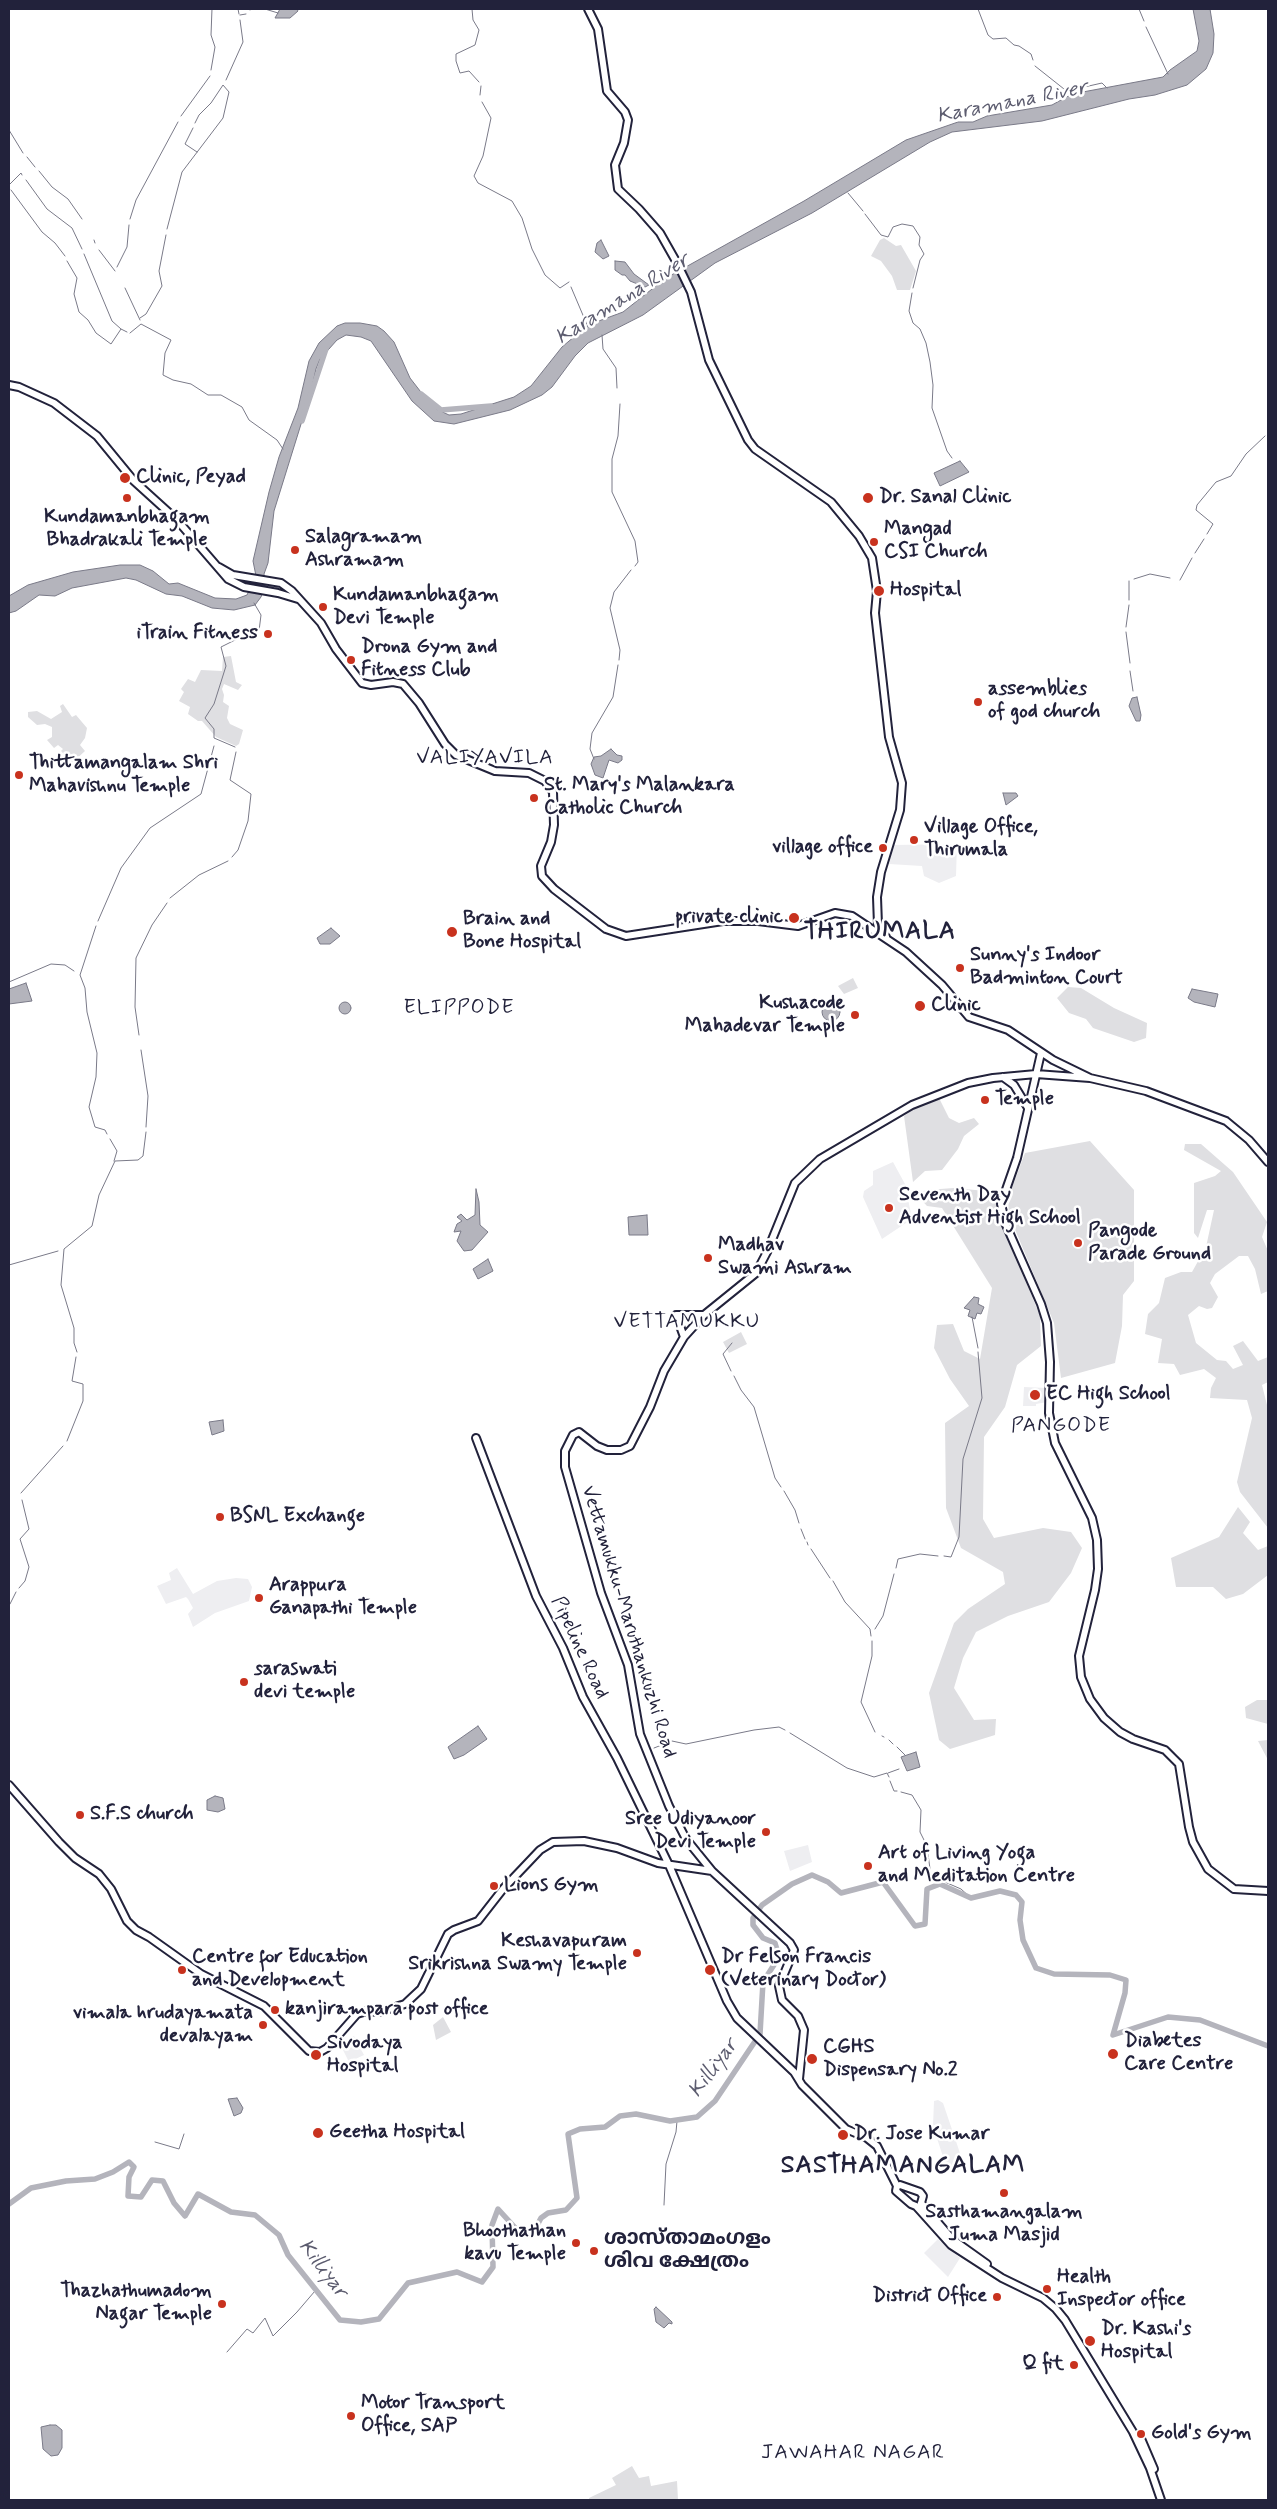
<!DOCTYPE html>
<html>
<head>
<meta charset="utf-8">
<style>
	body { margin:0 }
	#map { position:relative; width:1277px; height:2509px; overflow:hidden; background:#fff; font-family:Mynerve,sans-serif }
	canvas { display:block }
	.frame { position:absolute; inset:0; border:10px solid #22223b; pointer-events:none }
</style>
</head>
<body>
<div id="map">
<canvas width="1277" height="2509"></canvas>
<div class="frame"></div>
</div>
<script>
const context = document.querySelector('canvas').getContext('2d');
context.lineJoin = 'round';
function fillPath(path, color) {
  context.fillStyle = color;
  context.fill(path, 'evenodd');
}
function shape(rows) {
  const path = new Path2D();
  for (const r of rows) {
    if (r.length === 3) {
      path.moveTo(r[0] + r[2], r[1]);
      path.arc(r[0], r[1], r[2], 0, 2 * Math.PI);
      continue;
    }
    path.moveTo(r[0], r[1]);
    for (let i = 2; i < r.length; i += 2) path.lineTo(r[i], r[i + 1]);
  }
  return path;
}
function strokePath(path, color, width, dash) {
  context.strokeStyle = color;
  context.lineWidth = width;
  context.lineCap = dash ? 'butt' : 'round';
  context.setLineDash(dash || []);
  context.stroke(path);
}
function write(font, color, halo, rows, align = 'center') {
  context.font = font + ' Mynerve,"Noto Sans Malayalam",sans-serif';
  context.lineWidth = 5;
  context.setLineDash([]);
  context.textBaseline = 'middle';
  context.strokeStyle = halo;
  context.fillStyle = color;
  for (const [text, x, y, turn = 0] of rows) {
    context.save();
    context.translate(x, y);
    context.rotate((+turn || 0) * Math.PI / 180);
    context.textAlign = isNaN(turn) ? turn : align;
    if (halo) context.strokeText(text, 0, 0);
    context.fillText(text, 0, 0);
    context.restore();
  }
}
fillPath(shape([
	[957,844,956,876,939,883,924,876,922,866,889,864,893,845],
	[893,1162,905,1184,912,1219,882,1239,863,1197,864,1191,873,1185,873,1171],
	[1024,1387,1047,1388,1047,1402,1036,1404,1036,1406,1023,1406],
	[177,1568,193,1594,217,1581,236,1578,248,1579,252,1587,249,1601,215,1613,193,1627,188,1614,193,1608,188,1599,186,1597,166,1604,157,1586,171,1580,169,1573],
	[808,1845,812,1862,790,1871,784,1851],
	[354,2036,364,2055,349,2062,340,2044],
	[938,2100,943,2103,963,2162,947,2169,933,2126,934,2101],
	[938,2239,960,2258,948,2277,924,2253]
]), '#eeeef1');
fillPath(shape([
	[884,238,896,246,901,245,916,271,910,290,897,290,892,276,881,261,871,256,880,240],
	[231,656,236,682,242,685,238,690,224,684,222,689,224,695,223,702,229,706,227,718,230,724,243,730,239,744,236,746,216,737,202,721,198,721,188,714,190,707,179,701,184,692,181,689,188,679,195,682,201,670,222,671,223,657],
	[63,704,72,717,76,715,87,728,85,738,80,745,85,751,72,763,61,751,63,749,58,745,54,748,47,740,52,737,52,727,45,724,37,725,28,717,28,712,37,711,51,719,62,712,60,706],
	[853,978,858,988,844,994,838,986],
	[1068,987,1081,988,1114,1008,1147,1023,1146,1038,1134,1042,1093,1028,1086,1019,1069,1013,1057,998],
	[939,1098,949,1118,959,1123,974,1118,979,1124,964,1136,958,1149,942,1170,925,1171,913,1182,904,1116,916,1107],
	[1090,1141,1134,1190,1134,1281,1123,1295,1122,1326,1115,1363,1061,1378,1054,1323,1009,1215,1008,1198,1025,1153],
	[1185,1144,1201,1144,1233,1172,1267,1222,1262,1237,1268,1251,1268,1291,1261,1294,1255,1269,1248,1256,1239,1256,1215,1274,1210,1283,1218,1297,1212,1308,1207,1309,1199,1306,1188,1315,1196,1343,1217,1360,1226,1361,1233,1369,1243,1365,1233,1346,1243,1341,1258,1361,1268,1357,1268,1382,1262,1385,1268,1409,1268,1528,1240,1492,1237,1482,1252,1418,1247,1400,1210,1398,1211,1388,1216,1378,1204,1369,1180,1375,1174,1364,1158,1363,1162,1339,1145,1334,1148,1314,1159,1303,1165,1278,1181,1272,1192,1272,1206,1247,1214,1210,1207,1210,1198,1238,1194,1233,1194,1183,1215,1176,1221,1171,1184,1150],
	[954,1188,996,1192,999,1216,1040,1316,1041,1346,1017,1365,1005,1407,984,1437,983,1519,994,1538,1043,1528,1071,1532,1082,1548,1071,1573,1049,1602,1008,1616,976,1632,963,1658,954,1688,974,1720,996,1719,995,1735,950,1749,939,1740,929,1693,954,1623,968,1609,1005,1584,1003,1572,961,1548,946,1508,945,1423,969,1406,950,1379,934,1348,937,1325,953,1324,964,1351,980,1359,992,1288,942,1208,927,1206,917,1195,926,1190],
	[741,1332,747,1344,729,1353,723,1342],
	[1238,1507,1250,1522,1243,1533,1258,1550,1268,1546,1268,1575,1243,1594,1226,1599,1213,1587,1176,1587,1171,1558,1219,1537],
	[1257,1700,1268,1700,1268,1724,1246,1718,1245,1707],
	[1268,1740,1268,1760,1258,1741],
	[443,2017,451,2032,436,2040,433,2025],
	[632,2466,639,2478,649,2476,651,2486,677,2481,678,2500,589,2500,589,2498,616,2485,612,2478]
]), '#dfdfe2');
const water = shape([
	[280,9,297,9,298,11,290,18,275,18,280,9],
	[1193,9,1210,9,1214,34,1213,53,1206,69,1187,85,1155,95,1129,99,1042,121,952,132,930,142,812,213,715,263,643,315,588,343,575,356,552,387,542,395,510,410,454,424,434,421,412,401,371,341,361,337,346,335,337,340,320,359,316,369,311,392,274,511,268,563,264,574,265,585,261,597,255,605,234,610,212,608,182,596,166,594,136,580,126,578,72,588,55,596,39,595,16,611,9,613,9,596,28,585,73,572,120,565,140,565,153,571,169,584,178,583,215,598,236,599,247,595,256,576,253,561,269,492,279,457,298,408,309,361,319,343,337,326,345,323,360,323,377,326,384,331,394,342,410,378,424,396,436,409,449,415,461,414,514,397,531,386,562,347,588,325,623,312,666,278,804,201,906,140,958,122,973,122,987,116,1052,105,1072,94,1163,77,1170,70,1197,51,1199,41,1193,9],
	[601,240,609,256,603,259,595,252,597,243,601,240],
	[615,261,625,262,634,274,649,285,645,287,630,281,625,275,622,275,615,270,615,261],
	[960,461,969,472,940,486,934,473,960,461],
	[1137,697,1141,715,1140,721,1136,721,1129,706,1132,698,1137,697],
	[611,749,617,755,622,756,622,760,618,763,609,760,603,778,595,775,591,764,594,757,601,756,611,749],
	[1003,793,1016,793,1018,796,1006,805,1003,793],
	[331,928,340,936,330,944,320,944,317,938,331,928],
	[26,983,32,1001,9,1004,9,989,26,983],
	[1192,989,1218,994,1215,1007,1194,1002,1188,998,1192,989],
	[345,1008,6],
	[831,1012,9],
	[476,1189,479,1202,480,1225,488,1232,472,1250,464,1251,457,1241,461,1231,454,1232,457,1224,462,1221,457,1217,461,1214,467,1220,475,1215,476,1189],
	[647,1215,648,1235,629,1235,628,1217,647,1215],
	[488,1259,493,1271,478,1279,473,1269,488,1259],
	[974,1297,979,1298,978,1304,984,1307,981,1314,977,1313,975,1319,968,1316,970,1310,964,1308,974,1297],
	[223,1420,224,1431,212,1435,209,1422,223,1420],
	[478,1726,487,1739,464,1755,454,1759,448,1747,478,1726],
	[916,1752,920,1767,907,1771,901,1757,916,1752],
	[215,1796,223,1798,225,1809,218,1812,207,1810,207,1800,215,1796],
	[237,2098,243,2108,241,2113,234,2116,228,2099,237,2098],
	[656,2307,672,2322,672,2324,669,2323,664,2328,656,2322,654,2309,656,2307],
	[50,2425,56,2425,62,2430,62,2448,58,2455,51,2456,43,2449,41,2427,50,2425]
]);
fillPath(water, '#b4b4bc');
strokePath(water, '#7a7a88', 1);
strokePath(shape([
	[238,9,239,14],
	[265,9,278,13],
	[472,9,473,20,479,30,475,45,456,54,456,61,460,73,469,71,479,82],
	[978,9,988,35,993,39,1006,38,1014,45,1019,46,1031,54,1033,60],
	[1139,9,1144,21],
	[250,10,250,9],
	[240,15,246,14],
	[1146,27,1168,74],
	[1035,66,1064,89,1071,90,1102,83,1107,88],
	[211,70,215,47,211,35,212,9],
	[226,80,243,42,240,20],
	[480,95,481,86],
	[482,102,491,118,483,156,474,176,478,183,512,201,522,218,532,249,545,275,560,288,569,282],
	[181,116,210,76],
	[193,128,185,144,197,152],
	[9,130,23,153],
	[27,157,35,167],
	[39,171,52,187,68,199,82,219],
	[26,180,47,209,72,228,82,249],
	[9,185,21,173,22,175],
	[11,190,42,232,55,243,65,256],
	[848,193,863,211],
	[865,214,881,235,888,237,893,227,902,224,913,226,920,237,919,245,924,254,920,260,913,288],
	[130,219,136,200,178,122],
	[167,229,182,172,223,118,229,92,223,85,211,103,199,115,195,123],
	[94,240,95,243],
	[99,250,115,271],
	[84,254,112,321,121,329],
	[67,261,77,278,74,294,79,312,88,320,96,333,111,344,121,329,127,332],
	[117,267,127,247,129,225],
	[571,287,588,327],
	[125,288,140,320],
	[912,293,909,311,913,323,920,329,926,343,930,362,933,385,932,408,947,451,952,458],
	[140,318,146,314,162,286,159,271,166,235],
	[130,333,141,324,171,340,165,353,163,375,173,380,191,384,208,395,221,395,242,407,249,420,277,440,283,449],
	[602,335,603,349,616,368,617,388],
	[620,404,618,436,612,459,612,492,635,541,638,562,635,566],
	[1207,534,1213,524,1196,510,1197,505,1216,482,1231,476,1246,454,1265,436],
	[1195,553,1204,539],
	[1134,579,1150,574,1170,578],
	[1180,580,1192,558],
	[1129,600,1129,581],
	[1126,627,1129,605],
	[1126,632,1130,663],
	[619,660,620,650,610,608,614,592,631,570],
	[1130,671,1133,691],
	[235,747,214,738,214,729,205,718,214,704,226,666,221,647,237,639,259,631,261,615,254,603],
	[594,759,590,749,592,733,613,697,618,665],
	[232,857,238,850,248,821,251,794,230,780,236,752],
	[170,898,199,875,228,861],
	[98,921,121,868,150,828,201,794,214,746],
	[96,926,80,975,85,988,87,1012,97,1053,96,1077,89,1107,95,1127,105,1130,107,1134],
	[9,982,51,964,65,965,74,971],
	[139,1035,135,1007,136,958,152,925,167,903],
	[141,1050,148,1096,146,1127],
	[110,1139,117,1151,114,1161],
	[9,1265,58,1251],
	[972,1317,978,1348],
	[77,1352,74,1343,74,1328,61,1285,64,1249,92,1226,99,1195,115,1161,138,1160,143,1156,146,1132],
	[731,1371,723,1354,732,1343],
	[734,1376,741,1390,754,1407,775,1478,781,1487],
	[67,1441,83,1401,83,1384,72,1381,76,1357],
	[784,1491,795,1510,799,1523],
	[21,1493,63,1446],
	[801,1529,805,1539],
	[807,1542,808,1545],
	[811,1549,830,1578],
	[944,1556,951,1557,959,1537,963,1459,982,1398,978,1352],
	[896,1568,898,1559,920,1554,938,1556],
	[833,1581,845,1602,870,1629,871,1636],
	[19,1588,25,1581,29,1567,20,1539,29,1529,22,1500],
	[10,1604,16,1592],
	[875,1629,883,1616,894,1574],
	[872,1641,872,1656,861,1702,875,1732],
	[790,1733,847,1768,874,1777,887,1773,889,1777],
	[882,1736,884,1737],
	[889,1740,893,1744],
	[897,1747,905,1755],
	[654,1748,672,1741,686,1744,754,1730,779,1727,785,1730],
	[888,1773,899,1769],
	[890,1781,894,1791,897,1791],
	[901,1792,912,1795,921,1810,920,1832,925,1842],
	[927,1847,931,1876,961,1889,971,1898],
	[155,2142,179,2149,184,2134],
	[664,2205,666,2164,676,2132,677,2121],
	[227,2352,247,2329,253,2333,265,2318,273,2336,297,2312,315,2291]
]), '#7a7a88', 1);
strokePath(shape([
	[421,394,441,410,491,406],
	[302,421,326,349],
	[9,2204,31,2188,66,2181,95,2179,113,2172,129,2162,134,2167,129,2177,128,2196,141,2197,152,2180,163,2181,174,2203,185,2216,198,2194,231,2212,255,2215,279,2235,288,2255,340,2320,361,2322,379,2319,408,2283,457,2272,482,2282,493,2267,492,2225,498,2209,519,2232,532,2235,541,2218,548,2213,566,2210,577,2198,568,2134,580,2129,605,2127,620,2116,636,2114,670,2121,697,2117,715,2101,760,2034,763,1982,779,1957,775,1943,763,1938,753,1925,753,1918,762,1905,792,1884,812,1875,828,1882,841,1893,883,1882,915,1926,925,1924,927,1889,940,1884,971,1898,1000,1891,1016,1895,1022,1902,1020,1920,1023,1940,1036,1968,1054,1974,1110,1975,1126,1980,1125,1993,1113,2035,1168,2017,1200,2020,1268,2046]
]), '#b4b4bc', 5.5);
const major = shape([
	[588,9,598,29,607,91,625,112,628,120,624,143,615,165,618,189,639,209,660,233,677,263,691,292,709,360,748,440,755,449,831,502,859,536,872,558,877,591,875,613,889,737,902,783,900,810,881,872,877,897,878,925,886,937],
	[9,385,19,387,54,403,97,436,134,481,177,520,228,579,244,587,278,593,298,599],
	[219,567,233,575,281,583,292,591,321,623,336,649,362,683,371,685,393,682,403,684,419,703,445,744,456,755,495,771,529,773,545,781,553,792,554,825,551,842,541,866,542,876,554,889,606,929,626,936,723,921,758,921,798,926,835,913,852,916,906,952,942,985,969,1017,1008,1030,1053,1060,1090,1078,1146,1091,1226,1121,1249,1140,1268,1162],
	[1041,1053,1017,1158,1001,1204,1006,1225,1041,1304,1047,1323,1050,1362,1049,1413,1055,1443,1092,1518,1097,1540,1098,1569,1095,1590,1079,1656,1081,1677,1090,1699,1104,1718,1120,1732,1133,1739,1165,1750,1179,1764,1189,1827,1193,1842,1208,1869,1234,1889,1268,1891],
	[1003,1077,1014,1085,1028,1108],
	[676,1315,704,1315],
	[676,1315,684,1337],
	[476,1438,536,1596,563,1648,583,1697,617,1758,669,1865,727,2001,737,2018,794,2072,802,2085,846,2129,867,2138,877,2146,897,2186,896,2191,911,2204,916,2206,951,2245,1002,2278,1043,2298,1056,2309,1065,2320,1133,2432,1150,2468,1161,2500],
	[9,1785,59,1842,75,1858,99,1874,111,1889,127,1921,136,1930,149,1937,201,1974,264,2006,309,2051,320,2052,327,2048,357,2014,367,2011,379,2012,405,2004,421,1989,448,1934,454,1930,478,1921,503,1889,540,1850,553,1842,584,1841,617,1848,658,1863,712,1871],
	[799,2079,804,2030,798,2016,782,2000,779,1986,794,1950,790,1943,712,1871,686,1839,669,1806,640,1734,628,1665,601,1593,565,1467,565,1451,573,1435,579,1432,597,1446,607,1450,621,1450,630,1446,650,1407,664,1371,684,1337,704,1315,756,1273,767,1252,795,1183,820,1159,912,1105,968,1083,993,1078,1036,1074,1090,1078],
	[897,2186,900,2185,920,2192,923,2196,921,2203],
	[921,2203,952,2239,987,2264],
	[1139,2434,1154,2469]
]);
strokePath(major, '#22223b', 10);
strokePath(major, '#fff', 6);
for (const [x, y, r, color] of [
	[125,478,6,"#c8321e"],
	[127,498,5,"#c8321e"],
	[868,498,6,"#c8321e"],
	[874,542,5,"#c8321e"],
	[295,550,5,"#c8321e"],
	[879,591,6,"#c8321e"],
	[323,607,5,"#c8321e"],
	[268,634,5,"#c8321e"],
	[351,660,5,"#c8321e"],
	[978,702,5,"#c8321e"],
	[19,775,5,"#c8321e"],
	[534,798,5,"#c8321e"],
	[914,840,5,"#c8321e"],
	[883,848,5,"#c8321e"],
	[794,918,6,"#c8321e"],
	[452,932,6,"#c8321e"],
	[960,968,5,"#c8321e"],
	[920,1006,6,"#c8321e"],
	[855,1015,5,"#c8321e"],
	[985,1100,5,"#c8321e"],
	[889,1208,5,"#c8321e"],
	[1078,1243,5,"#c8321e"],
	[708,1258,5,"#c8321e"],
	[1035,1395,6,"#c8321e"],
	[220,1517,5,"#c8321e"],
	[259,1598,5,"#c8321e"],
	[244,1682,5,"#c8321e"],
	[80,1815,5,"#c8321e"],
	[766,1832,5,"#c8321e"],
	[868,1866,5,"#c8321e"],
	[494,1886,5,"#c8321e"],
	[637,1953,5,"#c8321e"],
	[182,1970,5,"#c8321e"],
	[710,1970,6,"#c8321e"],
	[275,2010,5,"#c8321e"],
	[263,2025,5,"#c8321e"],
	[1113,2054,6,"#c8321e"],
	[316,2055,6,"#c8321e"],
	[812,2059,6,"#c8321e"],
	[318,2133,6,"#c8321e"],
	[843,2135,6,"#c8321e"],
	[1004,2193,5,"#c8321e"],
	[576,2243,5,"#c8321e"],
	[594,2251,5,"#c8321e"],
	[1047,2289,5,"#c8321e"],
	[997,2297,5,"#c8321e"],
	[222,2304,5,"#c8321e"],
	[1090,2341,6,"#c8321e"],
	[1074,2365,5,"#c8321e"],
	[351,2416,5,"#c8321e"],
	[1141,2434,5,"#c8321e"]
]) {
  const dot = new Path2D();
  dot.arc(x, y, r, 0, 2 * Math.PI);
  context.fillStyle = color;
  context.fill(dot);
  strokePath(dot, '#fff', 2);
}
write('bold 20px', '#22223b', '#fff', [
	["Clinic, Peyad",136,478],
	["Dr. Sanal Clinic",879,498],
	["Kundamanbhagam",127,518,"center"],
	["Bhadrakali Temple",127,541,"center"],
	["Mangad",884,530],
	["CSI Church",884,553],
	["Salagramam",305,538],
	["Ashramam",305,561],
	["Hospital",890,591],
	["Kundamanbhagam",333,596],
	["Devi Temple",333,619],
	["iTrain Fitness",258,634,"right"],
	["Drona Gym and",361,648],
	["Fitness Club",361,671],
	["assemblies",988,690],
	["of god church",988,713],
	["Thittamangalam Shri",29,764],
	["Mahavishnu Temple",29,787],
	["St. Mary's Malankara",544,786],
	["Catholic Church",544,809],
	["Village Office,",924,828],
	["Thirumala",924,851],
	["village office",873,848,"right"],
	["private clinic",783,918,"right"],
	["Brain and",463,920],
	["Bone Hospital",463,943],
	["Sunny's Indoor",970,956],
	["Badminton Court",970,979],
	["Kushacode",845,1004,"right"],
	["Mahadevar Temple",845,1027,"right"],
	["Clinic",931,1006],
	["Temple",995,1100],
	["Seventh Day",899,1196],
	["Adventist High School",899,1219],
	["Pangode",1088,1232],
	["Parade Ground",1088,1255],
	["Madhav",718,1246],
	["Swami Ashram",718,1269],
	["EC High School",1046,1395],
	["BSNL Exchange",230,1517],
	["Arappura",269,1586],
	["Ganapathi Temple",269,1609],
	["saraswati",254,1670],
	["devi temple",254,1693],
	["S.F.S church",90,1815],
	["Sree Udiyanoor",756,1820,"right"],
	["Devi Temple",756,1843,"right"],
	["Art of Living Yoga",878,1854],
	["and Meditation Centre",878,1877],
	["Lions Gym",504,1886],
	["Keshavapuram",627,1942,"right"],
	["Srikrishna Swamy Temple",627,1965,"right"],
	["Centre for Education",192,1958],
	["and Development",192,1981],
	["Dr Felson Francis",721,1958],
	["(Veterinary Doctor)",721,1981],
	["kanjirampara post office",285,2010],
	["vimala hrudayamata",253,2014,"right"],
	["devalayam",253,2037,"right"],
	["Diabetes",1124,2042],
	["Care Centre",1124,2065],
	["Sivodaya",327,2044],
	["Hospital",327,2067],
	["CGHS",823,2048],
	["Dispensary No.2",823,2071],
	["Geetha Hospital",329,2133],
	["Dr. Jose Kumar",854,2135],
	["Sasthamangalam",1004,2213,"center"],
	["Juma Masjid",1004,2236,"center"],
	["Bhoothathan",566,2232,"right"],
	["kavu Temple",566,2255,"right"],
	["ശാസ്താമംഗളം",604,2240],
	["ശിവ ക്ഷേത്രം",604,2263],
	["Health",1057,2278],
	["Inspector office",1057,2301],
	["Thazhathumadom",212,2292,"right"],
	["Nagar Temple",212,2315,"right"],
	["District Office",987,2297,"right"],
	["Dr. Kashi's",1101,2330],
	["Hospital",1101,2353],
	["Q fit",1064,2365,"right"],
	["Motor Transport",361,2404],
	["Office, SAP",361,2427],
	["Gold's Gym",1151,2434]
], 'left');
write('20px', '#22223b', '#fff', [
	["Vettamukku-Maruthankuzhi Road",628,1622,73],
	["Pipeline Road",579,1648,65]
]);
write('italic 21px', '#5c5c6f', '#fff', [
	["Karamana River",1012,103,-11],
	["Karamana River",623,300,-32],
	["Killiyar",714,2069,-53],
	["Killiyar",322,2269,53]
]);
context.letterSpacing = '1px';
write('21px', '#22223b', '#fff', [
	["VALIYAVILA",485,759],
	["ELIPPODE",459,1009],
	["VETTAMUKKU",687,1323],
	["PANGODE",1061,1427],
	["JAWAHAR NAGAR",853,2454]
]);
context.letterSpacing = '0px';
context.letterSpacing = '1px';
write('bold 25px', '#22223b', '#fff', [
	["THIRUMALA",880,933],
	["SASTHAMANGALAM",903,2167]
]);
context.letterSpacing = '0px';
</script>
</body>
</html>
